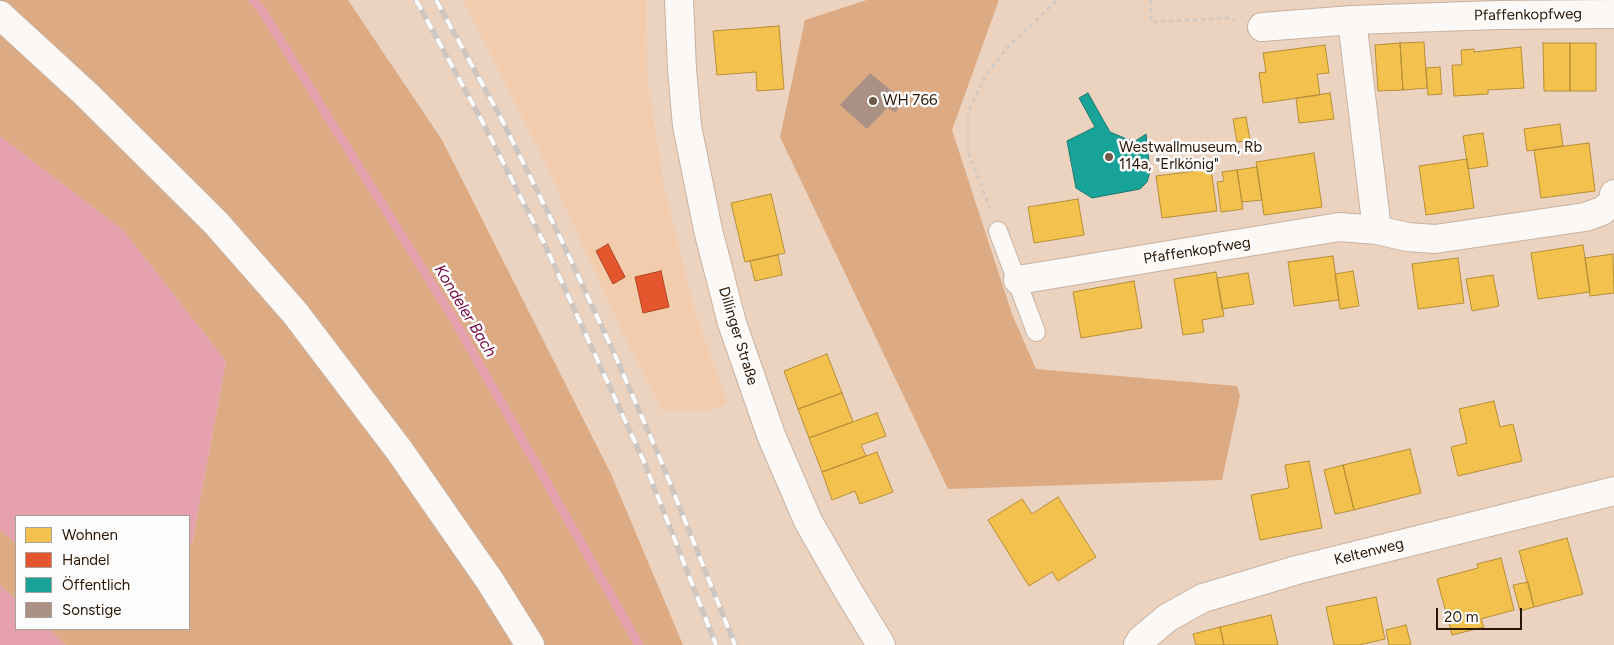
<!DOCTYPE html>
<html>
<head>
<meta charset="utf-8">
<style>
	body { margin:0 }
	#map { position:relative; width:1614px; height:645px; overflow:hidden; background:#ecd3c0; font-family:Figtree,sans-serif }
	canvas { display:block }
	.legend { position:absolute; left:15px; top:515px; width:175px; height:115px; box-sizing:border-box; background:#fcfcfc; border:1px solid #a8a099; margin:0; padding:6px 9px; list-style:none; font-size:15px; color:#2a1605 }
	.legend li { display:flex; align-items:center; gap:10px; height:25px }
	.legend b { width:25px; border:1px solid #a8a099 }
	.scale { position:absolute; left:1436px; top:608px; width:86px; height:22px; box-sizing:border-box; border:2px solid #2a1605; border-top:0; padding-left:6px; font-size:15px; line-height:18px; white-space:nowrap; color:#2a1605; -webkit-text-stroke:4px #fcfcfc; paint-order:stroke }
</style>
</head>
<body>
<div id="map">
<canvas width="1614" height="645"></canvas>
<ul class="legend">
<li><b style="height:14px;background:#f2c14e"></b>Wohnen</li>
<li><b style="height:14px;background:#e4572e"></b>Handel</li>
<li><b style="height:14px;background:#17a398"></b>Öffentlich</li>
<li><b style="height:14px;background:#ab9183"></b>Sonstige</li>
</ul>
<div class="scale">20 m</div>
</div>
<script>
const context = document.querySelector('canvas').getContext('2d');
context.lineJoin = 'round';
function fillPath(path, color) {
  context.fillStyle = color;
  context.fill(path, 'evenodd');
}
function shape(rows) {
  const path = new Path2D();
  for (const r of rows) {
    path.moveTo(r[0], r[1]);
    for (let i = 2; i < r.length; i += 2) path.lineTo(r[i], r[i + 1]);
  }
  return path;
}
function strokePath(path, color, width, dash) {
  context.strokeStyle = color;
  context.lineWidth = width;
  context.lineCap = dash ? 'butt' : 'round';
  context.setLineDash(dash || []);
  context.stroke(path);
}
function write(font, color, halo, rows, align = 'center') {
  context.font = font + ' Figtree,sans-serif';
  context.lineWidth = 5;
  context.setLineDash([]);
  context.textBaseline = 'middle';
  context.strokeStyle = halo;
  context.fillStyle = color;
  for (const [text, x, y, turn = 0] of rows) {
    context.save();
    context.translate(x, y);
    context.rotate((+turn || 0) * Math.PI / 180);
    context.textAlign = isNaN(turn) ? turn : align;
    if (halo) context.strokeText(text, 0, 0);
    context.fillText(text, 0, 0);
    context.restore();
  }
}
fillPath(shape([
	[463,0,646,0,647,78,664,187,692,302,727,404,708,410,662,410,623,333,544,159]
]), '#f3cbad');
fillPath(shape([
	[0,0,348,0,442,140,611,474,683,645,66,645,48,629,189,629,189,545,192,543,226,361,123,230,0,136],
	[867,0,999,0,952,130,1012,314,1036,369,1237,386,1240,396,1222,480,948,489,780,137,805,20],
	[0,530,16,543,16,600,0,585]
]), '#dcab84');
fillPath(shape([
	[0,136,123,230,226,361,192,543,189,545,189,516,16,516,16,543,0,530],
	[0,585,16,600,16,629,48,629,66,645,0,645]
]), '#e6a1af');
const homes = shape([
	[779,26,784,89,757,91,756,72,717,75,713,31,779,26],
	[1424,42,1427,88,1403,90,1400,43,1424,42],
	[1400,43,1403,90,1378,91,1375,45,1400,43],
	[1543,43,1570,43,1570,91,1544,91,1543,43],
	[1570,43,1596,43,1596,91,1570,91,1570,43],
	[1325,45,1329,73,1317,74,1320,95,1263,103,1259,73,1266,72,1263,53,1325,45],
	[1521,47,1524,88,1488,90,1488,94,1454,96,1452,65,1462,65,1461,50,1474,49,1474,52,1521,47],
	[1440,67,1442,94,1428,95,1426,68,1440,67],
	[1330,93,1334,119,1299,123,1296,98,1330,93],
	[1246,117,1250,140,1237,142,1233,119,1246,117],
	[1560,124,1563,146,1527,151,1524,129,1560,124],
	[1483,133,1488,166,1468,169,1463,136,1483,133],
	[1589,143,1595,191,1541,198,1534,150,1589,143],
	[1314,153,1322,207,1264,215,1256,162,1314,153],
	[1467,159,1474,208,1426,215,1419,166,1467,159],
	[1257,167,1262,200,1242,202,1237,170,1257,167],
	[1211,169,1217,211,1162,218,1156,176,1211,169],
	[1237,170,1243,209,1221,212,1217,182,1224,181,1222,172,1237,170],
	[771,194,785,253,745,262,731,203,771,194],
	[1078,199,1084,235,1034,243,1028,207,1078,199],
	[1583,245,1590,292,1538,299,1531,253,1583,245],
	[1613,254,1614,293,1590,296,1585,258,1613,254],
	[778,255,782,275,755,281,750,261,778,255],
	[1333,256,1339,300,1294,306,1288,262,1333,256],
	[1458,258,1464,303,1418,309,1412,264,1458,258],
	[1353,271,1359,306,1340,309,1335,274,1353,271],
	[1216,272,1224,316,1202,320,1204,332,1183,335,1174,279,1216,272],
	[1248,273,1254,304,1222,309,1217,278,1248,273],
	[1493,275,1499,306,1472,311,1466,279,1493,275],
	[1134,281,1142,328,1081,338,1073,292,1134,281],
	[827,354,842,393,798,409,784,371,827,354],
	[842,393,853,422,809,438,798,409,842,393],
	[1494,401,1500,427,1513,424,1522,461,1458,476,1451,447,1467,443,1459,409,1494,401],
	[877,413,886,436,861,445,866,456,822,472,809,438,877,413],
	[1410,449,1421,493,1354,510,1343,465,1410,449],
	[877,452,893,492,860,504,855,491,832,500,822,472,877,452],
	[1309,461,1322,528,1260,540,1251,495,1289,488,1285,465,1309,461],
	[1343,465,1354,510,1335,514,1324,470,1343,465],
	[1058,497,1096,557,1058,581,1052,572,1029,586,988,520,1022,499,1032,514,1058,497],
	[1567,538,1583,594,1534,607,1519,551,1567,538],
	[1501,558,1514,610,1481,619,1484,627,1452,635,1437,579,1478,568,1477,564,1501,558],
	[1528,582,1534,607,1520,611,1513,585,1528,582],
	[1376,597,1385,639,1359,645,1334,645,1326,607,1376,597],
	[1271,615,1278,645,1224,645,1220,627,1271,615],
	[1406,625,1411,645,1389,645,1386,630,1406,625],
	[1220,627,1224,645,1196,645,1193,634,1220,627]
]);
fillPath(homes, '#f2c14e');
strokePath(homes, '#b68e38', 1);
const shops = shape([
	[608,244,625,277,613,284,596,251,608,244],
	[661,271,669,307,643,313,635,277,661,271]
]);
fillPath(shops, '#e4572e');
strokePath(shops, '#ac4422', 1);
const public = shape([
	[1088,93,1110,132,1134,142,1146,134,1150,172,1147,182,1140,189,1092,198,1076,188,1067,141,1095,127,1079,98,1088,93]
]);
fillPath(public, '#17a398');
strokePath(public, '#1d796c', 1);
strokePath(shape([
	[253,0,261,9,456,323,639,645]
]), '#e6a1af', 9);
fillPath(shape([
	[870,73,889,89,903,97,896,112,887,108,867,129,840,105]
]), '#ab9183');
const lane = shape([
	[998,231,1036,332]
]);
const street = shape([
	[1352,20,1377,230],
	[1262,27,1352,20,1498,15,1614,14],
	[1018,280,1339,227,1377,230,1407,237,1435,239,1585,217,1602,211,1613,202,1614,194],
	[1138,645,1141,640,1167,618,1203,598,1297,570,1614,491]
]);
const secondary = shape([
	[679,0,682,69,687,126,708,230,732,323,771,435,808,521,847,589,881,645],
	[0,15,86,94,216,223,295,313,399,450,490,581,530,645]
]);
strokePath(lane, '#c8b2a1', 20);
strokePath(street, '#c8b2a1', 30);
strokePath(secondary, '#c8b2a1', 30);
strokePath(shape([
	[1151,0,1151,22,1227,18,1235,20],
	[990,209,968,151,968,112,986,75,1007,48,1057,0]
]), '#d2cac4', 3, [4, 4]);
strokePath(lane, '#fcf8f6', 18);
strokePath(street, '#fcf8f6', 28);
strokePath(secondary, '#fcf8f6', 28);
const rail = shape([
	[416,0,481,119,544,243,645,464,716,645],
	[436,0,502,120,561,239,614,353,659,456,735,645]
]);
strokePath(rail, '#cec6c0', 5.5);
strokePath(rail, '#fcfcfc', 4, [11]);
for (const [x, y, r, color] of [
	[873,101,5,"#6e5846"],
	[1109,157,5,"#6e5846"]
]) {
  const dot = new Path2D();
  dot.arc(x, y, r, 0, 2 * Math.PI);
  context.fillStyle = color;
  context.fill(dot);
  strokePath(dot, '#fcfcfc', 2);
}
write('15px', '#2a1605', '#fcfcfc', [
	["Pfaffenkopfweg",1528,15,-1],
	["Pfaffenkopfweg",1197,251,-9],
	["Dillinger Straße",738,336,73],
	["Keltenweg",1369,552,-14]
]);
write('15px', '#2a1605', '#fcfcfc', [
	["WH 766",883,101],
	["Westwallmuseum, Rb",1119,148],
	["114a, \"Erlkönig\"",1119,165]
], 'left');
write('italic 16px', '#73073c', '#fcfcfc', [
	["Kondeler Bach",465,311,59]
]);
</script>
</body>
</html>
